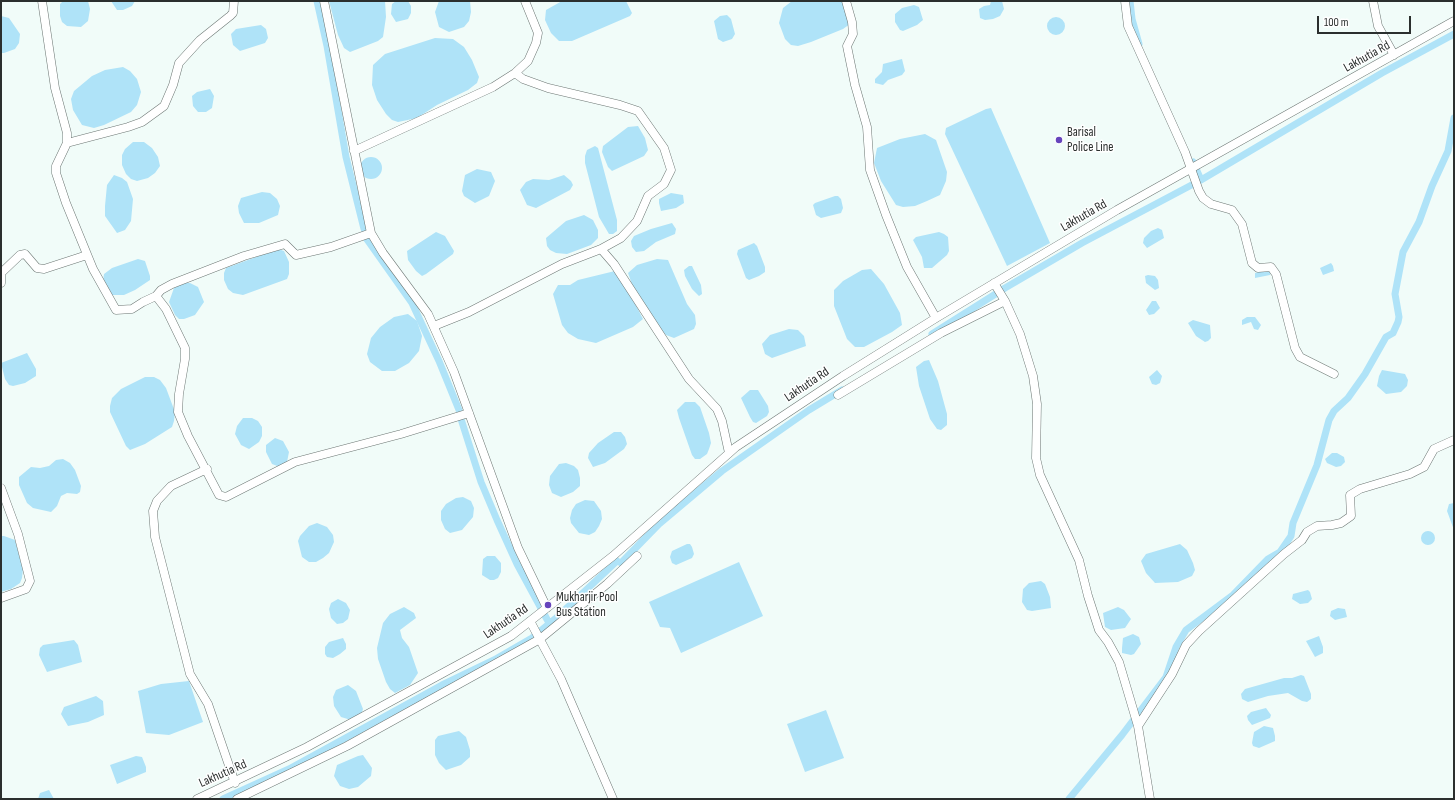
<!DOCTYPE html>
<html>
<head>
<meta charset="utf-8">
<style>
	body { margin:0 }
	#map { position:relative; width:1455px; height:800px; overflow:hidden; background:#f1fcf9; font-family:"Sofia Sans Condensed",sans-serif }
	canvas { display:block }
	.frame { position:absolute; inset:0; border:2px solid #2b2f2e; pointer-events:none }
	.scale { position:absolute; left:1317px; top:16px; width:94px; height:18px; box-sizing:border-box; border:2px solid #2b2f2e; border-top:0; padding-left:5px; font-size:12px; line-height:14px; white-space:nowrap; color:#2b2f2e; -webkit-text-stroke:3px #fff; paint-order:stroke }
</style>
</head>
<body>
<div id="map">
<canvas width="1455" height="800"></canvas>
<div class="frame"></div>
<div class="scale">100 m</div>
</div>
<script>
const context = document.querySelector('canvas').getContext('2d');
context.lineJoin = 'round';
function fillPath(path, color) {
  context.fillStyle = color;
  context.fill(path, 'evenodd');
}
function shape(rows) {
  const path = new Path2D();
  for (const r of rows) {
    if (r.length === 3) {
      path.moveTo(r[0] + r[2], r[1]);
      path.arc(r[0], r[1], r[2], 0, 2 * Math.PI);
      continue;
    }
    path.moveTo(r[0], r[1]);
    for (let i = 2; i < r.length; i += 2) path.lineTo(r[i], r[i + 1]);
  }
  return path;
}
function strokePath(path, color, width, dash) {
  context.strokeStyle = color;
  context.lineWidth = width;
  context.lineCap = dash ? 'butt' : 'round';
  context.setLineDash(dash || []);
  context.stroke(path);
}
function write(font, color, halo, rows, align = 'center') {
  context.font = font + ' "Sofia Sans Condensed",sans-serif';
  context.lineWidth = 3;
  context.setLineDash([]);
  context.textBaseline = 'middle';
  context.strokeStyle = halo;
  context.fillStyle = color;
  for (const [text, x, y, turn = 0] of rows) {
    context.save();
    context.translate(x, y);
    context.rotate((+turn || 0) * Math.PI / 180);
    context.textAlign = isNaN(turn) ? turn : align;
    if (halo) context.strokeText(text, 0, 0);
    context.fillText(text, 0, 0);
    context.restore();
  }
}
fillPath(shape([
	[63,1,88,1,90,9,88,21,81,27,67,26,62,22,60,16,60,4],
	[111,1,135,1,132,6,123,10,117,10],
	[329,1,385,1,386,17,383,37,378,41,350,52,344,48,338,35],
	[408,1,411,6,411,13,408,19,396,22,391,14,392,4,396,1],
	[439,1,470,1,471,12,469,21,464,27,449,32,439,27,435,12],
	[562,1,626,1,632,13,630,16,572,41,559,41,551,33,545,20,546,10],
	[792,1,843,1,850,24,843,29,811,42,798,46,791,45,785,39,779,23,783,8],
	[991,1,1002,1,1004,9,1000,16,993,19,985,20,980,18,979,9,984,6,990,5],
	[914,5,919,7,923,20,917,25,903,31,900,30,895,22,895,14,902,8],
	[727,15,731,19,735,34,732,39,723,42,718,39,714,21,720,16],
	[1,16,9,18,20,34,19,43,15,49,4,53,1,53],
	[1056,26,9],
	[261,25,266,29,268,38,265,43,240,51,233,45,231,34,236,29],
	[435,38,453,39,464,47,472,60,479,77,477,83,468,90,437,105,417,118,398,122,392,120,386,114,377,100,372,85,373,65,385,54],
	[902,59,905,71,902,75,888,80,883,85,875,83,875,79,882,72,883,64],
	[123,67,130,71,137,79,141,92,137,105,131,112,104,125,94,128,82,125,73,110,71,99,74,91,92,76,105,70],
	[210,89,214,96,212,108,206,112,198,112,193,106,192,96,197,92],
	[991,108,1050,243,1007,266,945,134,946,128,986,109],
	[638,126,645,138,648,150,644,156,612,171,608,167,602,152,603,146,628,127],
	[925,134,936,140,947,172,946,181,940,195,927,201,915,206,903,207,896,205,881,181,874,163,877,148,900,139],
	[133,142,144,142,152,148,158,157,160,166,155,173,148,178,137,181,131,179,126,174,122,165,122,155,125,149],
	[595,146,598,148,617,220,617,231,613,234,609,234,599,217,585,163,585,156,587,150],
	[371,168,11],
	[477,169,491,172,495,181,489,196,475,203,464,196,462,191,465,175],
	[114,175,122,178,127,182,133,199,131,221,125,230,117,233,105,216,105,206,107,185],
	[564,175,571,181,573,185,570,190,536,208,527,205,520,190,526,182,533,179,549,180],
	[262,192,270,193,277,199,280,206,278,215,259,223,244,223,239,213,238,206,241,198],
	[671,193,683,195,684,203,676,208,661,211,659,203,659,199],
	[835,196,838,196,841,199,843,208,841,213,821,218,816,215,813,205,815,203],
	[584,215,593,220,598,230,598,238,591,245,567,254,556,253,550,250,547,246,546,238,566,221],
	[672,223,676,229,675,234,656,242,644,251,636,252,632,247,631,241,634,236,651,229],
	[1158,228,1162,230,1164,238,1147,248,1143,243,1144,238,1151,231],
	[436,232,445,236,454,251,453,254,426,274,422,276,416,271,408,260,407,251],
	[939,232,944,234,948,237,949,251,947,255,932,268,924,268,922,257,913,240,916,237],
	[754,243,757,246,765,267,765,272,759,276,749,280,746,278,737,254,738,250],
	[278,249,284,251,289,262,289,274,287,279,243,295,233,293,228,289,224,280,224,273,226,268],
	[138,259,145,261,150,276,150,280,135,290,124,295,112,295,109,292,103,281,104,274,112,268],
	[657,259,668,260,687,304,695,315,696,324,694,329,674,338,666,335,655,322,633,287,628,273,637,265],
	[1331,263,1333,266,1334,271,1323,275,1320,268],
	[689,266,692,266,701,285,702,294,699,296,692,289,685,276,684,270],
	[871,269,884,284,900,313,902,325,892,332,864,347,855,347,847,339,834,306,834,290,843,281,862,270],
	[1267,270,1271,272,1270,275,1255,278,1255,273],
	[615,271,624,282,643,319,633,327,596,343,578,339,568,333,562,325,553,294,558,285,570,285,578,280],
	[1148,275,1155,276,1158,280,1159,288,1155,290,1146,283,1145,276],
	[184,283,190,283,198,287,204,302,195,315,184,319,179,319,175,315,169,302,174,288],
	[1152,301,1156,301,1160,308,1154,314,1149,315,1146,310],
	[408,314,417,321,422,336,419,351,409,363,395,371,382,371,370,362,367,354,371,338,380,327,394,317],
	[1247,317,1255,317,1261,325,1258,330,1254,329,1251,322,1242,325,1242,320],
	[1193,320,1210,325,1211,338,1208,341,1205,342,1196,336,1188,323],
	[789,329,798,330,804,336,806,346,772,358,765,354,762,344,770,335],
	[27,353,36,369,36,376,25,383,13,386,9,385,5,379,1,363],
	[929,360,938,381,947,414,947,425,941,430,937,429,930,419,919,386,916,367,924,361],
	[1157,370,1162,376,1160,383,1156,385,1152,384,1149,377],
	[1382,370,1405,374,1408,380,1407,386,1401,392,1386,394,1377,386,1379,376],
	[145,377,154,377,160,380,166,388,175,412,174,421,172,427,145,444,130,450,126,446,110,412,110,406,112,398,121,389],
	[750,390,758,390,768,406,769,412,767,416,756,423,753,422,750,417,741,398],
	[685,402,695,402,700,407,709,433,711,443,709,449,707,454,700,459,695,459,692,455,679,418,677,410],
	[243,418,252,418,258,421,262,427,262,436,259,442,249,449,241,445,235,434,237,426],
	[614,432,621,432,625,437,627,444,624,449,605,463,593,467,588,458,589,453,598,443],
	[275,438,283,441,289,452,287,462,280,467,272,464,266,452,266,445],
	[1332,453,1337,453,1344,457,1345,462,1341,466,1336,467,1327,463,1325,459],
	[63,459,70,463,75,470,81,486,80,492,77,494,67,493,61,496,57,506,51,512,33,508,27,503,19,485,19,477,31,467,40,468,49,466,56,460],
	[566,463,574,466,578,470,580,478,580,486,573,492,561,497,552,493,549,485,550,476,559,464],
	[463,497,471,501,474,508,473,517,462,530,450,533,445,529,441,520,441,511,446,504,456,498],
	[585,500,594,501,601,511,602,519,599,526,595,532,589,535,579,533,571,523,570,518,572,510,576,504],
	[1454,503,1454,530,1447,511,1449,504],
	[317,523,327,527,333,535,334,542,329,553,323,558,316,562,309,562,302,557,298,541,300,536,309,526],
	[1428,538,7],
	[1,536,4,536,15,540,23,569,22,578,20,583,11,589,1,592],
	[687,544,690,544,692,547,694,554,692,558,676,565,672,563,670,557,672,551],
	[1180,544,1187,550,1193,563,1195,570,1192,576,1178,582,1155,583,1146,573,1141,561,1146,554],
	[487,556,495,556,501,563,501,572,498,578,494,580,490,580,482,575,483,559],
	[739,562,763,616,681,653,670,628,660,627,649,602],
	[1041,581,1045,584,1050,597,1051,608,1032,611,1027,610,1022,602,1023,589,1029,583],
	[1308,590,1310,592,1312,599,1308,603,1300,604,1292,599,1293,594],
	[338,599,346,603,350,610,348,619,343,623,337,624,331,618,329,609,331,603],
	[404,607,414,613,416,618,400,630,402,638,409,647,418,673,410,685,395,693,390,689,386,682,378,659,377,648,383,623,390,614],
	[1118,607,1124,610,1131,619,1125,628,1111,630,1105,627,1103,613],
	[1338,608,1345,609,1347,617,1335,620,1330,616,1331,611],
	[1133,634,1139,637,1141,644,1134,654,1131,655,1122,653,1122,648,1123,638],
	[1319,636,1323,647,1323,653,1315,657,1306,641],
	[343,638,346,644,346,649,340,654,333,658,327,657,325,654,325,647,329,642],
	[74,640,78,645,82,662,47,672,39,655,40,648,43,645],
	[1301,675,1304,676,1311,694,1311,699,1307,702,1302,701,1288,693,1268,696,1248,702,1242,699,1241,694,1245,689,1284,678,1292,678],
	[189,681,203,722,169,735,146,733,138,691,161,684],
	[348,685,356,691,363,709,362,712,351,720,341,717,334,706,333,697,336,690],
	[96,696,103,701,104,715,88,722,68,726,61,714,64,707],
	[1266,708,1271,715,1270,718,1252,725,1248,720,1247,716,1251,712],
	[826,710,844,758,805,772,787,724],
	[1264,726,1273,728,1275,736,1275,741,1259,748,1253,746,1252,743,1254,732],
	[459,731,466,737,470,750,470,757,461,765,446,770,439,763,435,755,435,740,438,736],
	[363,755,372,768,371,776,358,787,349,789,340,786,334,776,337,765,358,756],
	[136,756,142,757,146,767,146,772,117,784,110,765],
	[49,790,54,799,38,799,40,793]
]), '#afe3f8');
strokePath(shape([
	[317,1,327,46,346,157,364,229],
	[1130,1,1132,19,1139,44],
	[1193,162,1201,180],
	[366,238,412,303,439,361,459,410],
	[932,334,1005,288,1082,243,1201,180,1382,73,1454,34],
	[461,419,481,482,497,520,517,564,549,623],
	[621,563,659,524,722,471,809,410,842,390],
	[223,799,289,769,442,685,494,660,532,638,555,619,617,561],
	[1069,799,1122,735,1166,677,1176,647,1186,630,1233,595,1268,559,1280,552,1291,536,1293,523,1317,465,1329,420,1334,411,1348,398,1365,374,1386,337,1393,333,1398,322,1399,317,1395,294,1403,252,1419,222,1432,186,1448,151,1454,118]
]), '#afe3f8', 7);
const minor = shape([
	[42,1,55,88,67,133,67,143,56,166,56,173,66,203,93,269,116,310,132,309,143,302,156,296,166,309,185,348,185,359,179,394,178,412,188,436,219,495,226,497,295,462,401,434,469,413],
	[324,1,371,233,383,253,428,314,454,372,518,548,547,608],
	[846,1,852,22,853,34,847,46,855,85,867,127,870,170,886,215,907,267,936,318],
	[1125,1,1128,26,1185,152,1199,191,1203,198,1211,204,1232,210,1242,224,1252,263,1258,268,1271,267,1276,274,1295,348,1300,357,1334,374],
	[1373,1,1378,26,1394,55],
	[67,143,128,127,142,122,164,106,173,85,179,63,200,40,230,16,233,13,234,1],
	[354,151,493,87,515,73,528,61,536,43,538,33,525,1],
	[601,249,614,264,689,379,717,409,722,421,729,453],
	[1,273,20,255,25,254,37,268,44,269,87,255],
	[1,274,1,283],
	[994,283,1005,301,1020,334,1033,376,1037,404,1036,458,1040,475,1079,560,1088,596,1099,630,1108,642,1119,662,1138,726,1150,799],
	[156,296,161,290,172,284,244,256,285,244,296,255,331,247,371,233],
	[434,326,469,312,562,264,601,249,621,238,637,221,648,196,664,184,671,170,664,148,638,111,620,105,548,88,523,79,515,73],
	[838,395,941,333,1005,301],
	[207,469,171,486,157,501,153,511,155,537,190,674,208,704,235,783],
	[1,488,18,534,30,581,26,589,1,598],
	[530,621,561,679,613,799],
	[1138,726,1172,674,1186,645,1199,631,1284,554,1302,540,1307,532,1317,526,1332,525,1341,523,1351,516,1350,495,1360,489,1410,474,1424,467,1434,449,1454,440],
	[197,799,307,747,511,636,613,556,736,447,843,376,936,318,1117,210,1454,21],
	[237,799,347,746,540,639,607,584,637,556]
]);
strokePath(minor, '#6d7774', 9);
strokePath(minor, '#fff', 8);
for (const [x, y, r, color] of [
	[1059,140,4,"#6644bc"],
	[548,605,4,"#6644bc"]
]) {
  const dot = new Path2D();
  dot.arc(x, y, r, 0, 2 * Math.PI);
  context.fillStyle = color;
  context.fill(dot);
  strokePath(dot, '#fff', 1.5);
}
write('13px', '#2b2f2e', '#fff', [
	["Lakhutia Rd",1367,57,-29],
	["Lakhutia Rd",1084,216,-30],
	["Lakhutia Rd",807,385,-34],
	["Lakhutia Rd",506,622,-34],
	["Lakhutia Rd",223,774,-24]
]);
write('13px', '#2b2f2e', '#fff', [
	["Barisal",1067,133],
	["Police Line",1067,148],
	["Mukharjir Pool",556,598],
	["Bus Station",556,613]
], 'left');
</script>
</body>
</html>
